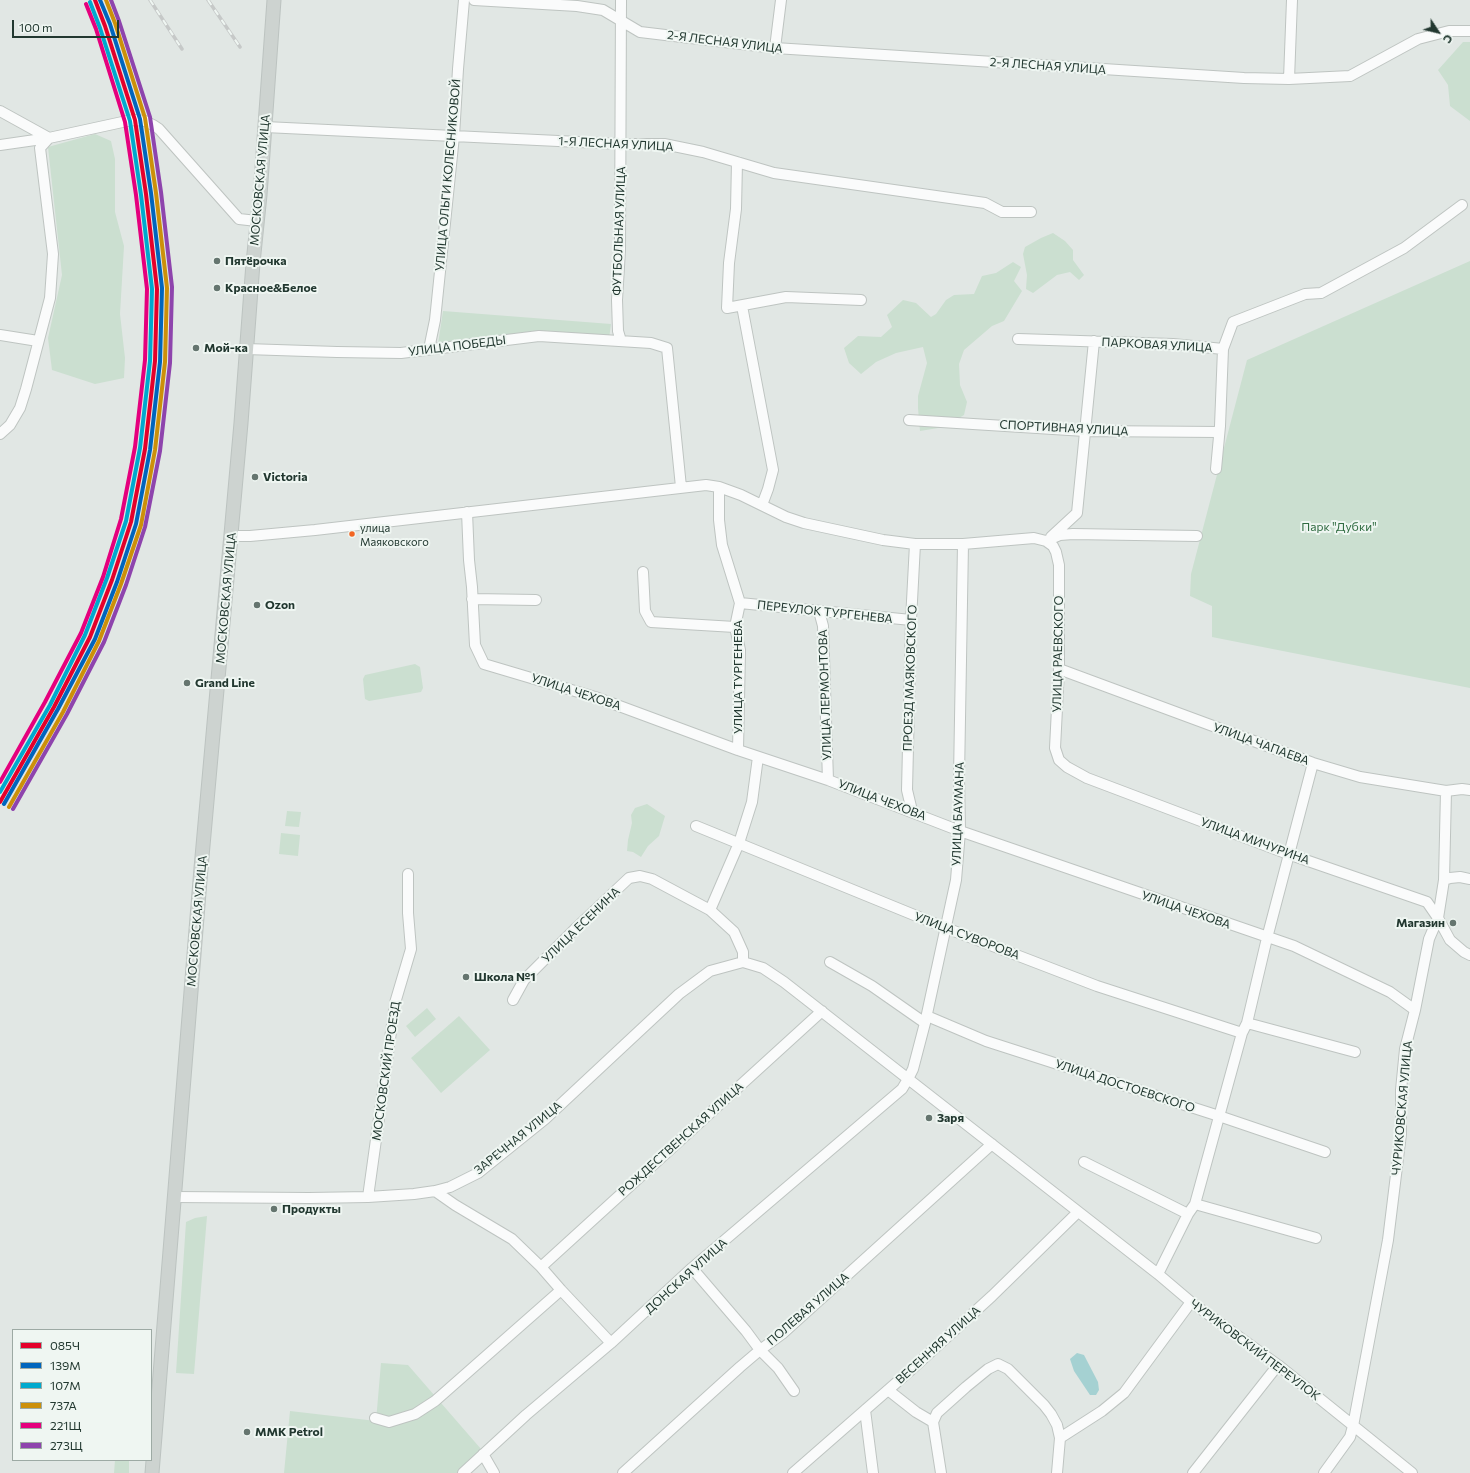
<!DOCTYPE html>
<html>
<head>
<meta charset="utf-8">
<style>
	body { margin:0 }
	#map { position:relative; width:1470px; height:1473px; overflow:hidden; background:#e1e7e4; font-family:Commissioner,sans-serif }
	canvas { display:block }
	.legend { position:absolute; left:12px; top:1329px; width:140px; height:132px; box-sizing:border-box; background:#eff6f2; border:1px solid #9daaa4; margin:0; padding:5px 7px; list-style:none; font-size:12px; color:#223830 }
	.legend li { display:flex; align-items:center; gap:8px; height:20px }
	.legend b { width:20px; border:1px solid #9daaa4 }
	.north { position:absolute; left:1418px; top:12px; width:40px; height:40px; -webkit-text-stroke:3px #eff6f2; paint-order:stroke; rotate:125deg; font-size:11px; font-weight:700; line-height:16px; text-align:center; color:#223830 }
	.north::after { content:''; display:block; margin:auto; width:14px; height:18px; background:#223830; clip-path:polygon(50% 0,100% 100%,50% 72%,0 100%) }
	.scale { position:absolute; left:12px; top:20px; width:107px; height:18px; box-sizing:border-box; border:2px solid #223830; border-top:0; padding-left:5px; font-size:12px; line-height:14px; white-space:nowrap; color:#223830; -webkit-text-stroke:3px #eff6f2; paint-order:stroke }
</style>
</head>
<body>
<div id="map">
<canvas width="1470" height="1473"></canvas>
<ul class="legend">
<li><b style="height:5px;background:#e4002b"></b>085Ч</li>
<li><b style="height:5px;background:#0065bd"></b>139М</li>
<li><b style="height:5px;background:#00a9ce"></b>107М</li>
<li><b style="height:5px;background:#cc900a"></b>737А</li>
<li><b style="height:5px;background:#e5007d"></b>221Щ</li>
<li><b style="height:5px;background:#8e44ad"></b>273Щ</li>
</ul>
<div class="north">С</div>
<div class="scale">100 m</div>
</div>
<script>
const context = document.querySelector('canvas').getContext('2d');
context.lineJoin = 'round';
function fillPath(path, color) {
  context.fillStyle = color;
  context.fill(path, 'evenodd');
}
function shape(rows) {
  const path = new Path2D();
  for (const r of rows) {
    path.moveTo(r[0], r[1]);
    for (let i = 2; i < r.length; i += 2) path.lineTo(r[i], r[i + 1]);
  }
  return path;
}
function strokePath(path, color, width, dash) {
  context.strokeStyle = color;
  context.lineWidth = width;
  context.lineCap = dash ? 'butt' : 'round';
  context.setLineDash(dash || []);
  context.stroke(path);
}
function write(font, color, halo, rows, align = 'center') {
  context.font = font + ' Commissioner,sans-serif';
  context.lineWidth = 4;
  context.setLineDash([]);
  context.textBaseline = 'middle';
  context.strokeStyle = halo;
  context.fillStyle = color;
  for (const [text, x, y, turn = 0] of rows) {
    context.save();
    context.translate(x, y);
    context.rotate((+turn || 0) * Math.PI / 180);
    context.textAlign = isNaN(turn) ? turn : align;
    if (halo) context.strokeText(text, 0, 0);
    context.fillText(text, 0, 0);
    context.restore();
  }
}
fillPath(shape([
	[1463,42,1470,42,1470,121,1450,106,1448,85,1438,70],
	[95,134,111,141,115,159,115,212,124,246,120,314,125,358,124,378,95,384,52,370,48,338,62,275,48,147],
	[1053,233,1065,241,1073,250,1073,260,1084,275,1079,280,1070,272,1057,275,1033,293,1026,289,1027,275,1023,254,1025,247,1041,238],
	[1470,261,1470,688,1212,637,1212,606,1190,596,1191,574,1247,360],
	[1013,262,1021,267,1014,281,1022,291,1004,321,992,326,964,350,959,364,960,385,967,402,964,415,944,427,920,431,918,408,918,396,927,363,923,347,896,353,876,362,861,374,849,363,844,348,858,336,881,337,892,327,887,315,903,300,916,303,931,317,936,314,946,300,954,295,974,294,982,276,996,273],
	[443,311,611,324,609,339,438,344],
	[415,664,420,667,423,688,421,692,369,701,365,699,363,679,365,675],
	[647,804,665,816,659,836,648,846,641,857,633,852,627,851,628,840,632,823,631,815,635,808],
	[287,811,301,812,299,827,285,826],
	[281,833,300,835,298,856,279,854],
	[427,1008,436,1019,415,1037,406,1026],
	[459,1016,490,1050,441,1093,411,1058],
	[207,1216,194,1374,176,1373,186,1222,195,1218],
	[381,1363,408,1365,481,1449,457,1473,284,1473,290,1411,376,1421],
	[115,1460,129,1460,129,1473,114,1473]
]), '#cbdfd0');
fillPath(shape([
	[1077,1353,1084,1355,1098,1382,1099,1390,1096,1395,1090,1395,1074,1371,1070,1359]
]), '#a5d1d2');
const minor = shape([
	[474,0,577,6,603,10,640,32,775,48,1244,78,1289,79,1350,76,1418,39,1449,31,1470,31],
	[775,48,781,0],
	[1289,79,1292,0],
	[0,111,49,138],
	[265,127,621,144,664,144,703,152,774,173,985,203,1002,212,1031,212],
	[0,145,49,138,127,121,135,120,145,121,153,125,159,129,239,219,257,221],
	[737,162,736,209,729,263,727,308,786,297,861,300],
	[742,306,773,470,768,489,762,505],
	[0,335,38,341],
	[1018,339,1173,344,1223,349],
	[621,341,618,331,617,300,620,250,621,0],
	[246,349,337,352,401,353,539,336,651,343,667,348,681,487],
	[429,349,435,320,454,136,458,69,464,0],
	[909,420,1085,431,1219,432],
	[0,434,10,425,20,408,26,389,50,298,53,254,40,148,49,138],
	[1216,469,1220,426,1223,349,1233,322,1305,294,1321,293,1404,248,1462,205],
	[719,487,719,520,722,545,740,603,735,627,740,650,738,750],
	[467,512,469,560,472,587,475,645,484,664,595,697,738,750,828,780,960,831,1294,946,1390,992,1415,1010],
	[232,536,250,536,315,530,706,485,719,487,741,495,786,517,804,523,883,540,915,544,963,544,1034,538,1046,541,1060,535,1073,534,1197,536],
	[1051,537,1077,513,1094,341],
	[1046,541,1053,546,1056,552,1059,565,1059,669,1055,748,1059,760,1067,767,1087,778,1288,854,1427,902,1438,918,1450,940,1464,952,1470,955],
	[643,572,645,611,651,622,735,627],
	[472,599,536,600],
	[740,603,911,620],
	[819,611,823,626,828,780],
	[1059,669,1313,763,1360,777,1446,791,1462,789,1470,790],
	[912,811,907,790,911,620,915,544],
	[696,826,946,928,1097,986,1242,1033],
	[1444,880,1450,878,1460,877,1470,879],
	[710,910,739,843,752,802,758,757],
	[743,962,763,968,784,982,1158,1274,1191,1302,1278,1365,1412,1473],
	[830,962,872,986,925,1023],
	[513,1000,524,980,576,928,629,878,640,876,652,879,710,910,734,932,743,952,743,962],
	[927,1016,986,1041,1219,1116,1325,1152],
	[1247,1023,1355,1052],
	[1084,1162,1188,1214],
	[435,1191,455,1205,512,1239,541,1267,561,1290,611,1343],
	[174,1197,309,1198,368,1197,414,1194,435,1191,450,1187,478,1173,545,1119,679,994,710,971,743,962],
	[368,1197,395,1003,411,949,408,913,408,874],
	[1195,1204,1316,1238],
	[541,1267,822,1011],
	[692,1268,746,1331,760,1350,778,1368,794,1391],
	[1158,1274,1188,1214,1195,1204,1242,1033,1247,1023,1267,938,1313,763],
	[888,1390,916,1412,933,1422,937,1413,966,1387,988,1369,998,1364,1008,1369,1044,1405,1051,1414,1057,1425,1060,1438,1102,1411,1124,1393,1191,1302],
	[865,1410,873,1473],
	[375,1418,389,1422,415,1414,435,1401,561,1290],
	[933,1422,941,1473],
	[483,1454,494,1473],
	[463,1473,526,1415,611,1343,692,1268,902,1089,908,1079,913,1069,925,1023,956,880,960,831,959,777,963,544],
	[623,1473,740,1367,760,1350,782,1334,992,1144],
	[793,1473,912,1369,992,1296,1078,1212],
	[1057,1473,1060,1438],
	[1193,1473,1278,1365],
	[1324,1473,1350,1437,1353,1426,1388,1240,1401,1134,1401,1090,1405,1049,1415,1010,1429,939,1438,918,1444,880,1446,791]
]);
const major = shape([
	[152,1473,201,868,241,423,253,263,260,195,274,0]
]);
strokePath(minor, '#bec4c1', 12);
strokePath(major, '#bcc3c0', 15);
strokePath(minor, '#fafbfb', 10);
strokePath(major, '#cdd3d0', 13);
const rail = shape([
	[150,0,182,49],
	[208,0,240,47]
]);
strokePath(rail, '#c6c9c8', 3.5);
strokePath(rail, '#eff6f2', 2, [6]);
strokePath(shape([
	[0,802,54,707,90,637,112,580,131,522,145,449,155,361,157,289,146,194,135,120,105,26,95,0]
]), '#e4002b', 4);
strokePath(shape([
	[4,804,58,709,95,639,117,582,136,524,150,450,160,362,162,288,151,193,140,119,110,24,100,0]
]), '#0065bd', 4);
strokePath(shape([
	[0,792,50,705,85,635,107,578,126,521,140,448,150,361,152,289,141,195,130,121,100,28,90,2]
]), '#00a9ce', 4);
strokePath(shape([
	[9,807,63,712,99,641,121,584,141,525,155,450,165,362,167,288,156,193,145,118,115,23,106,0]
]), '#cc900a', 4);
strokePath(shape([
	[0,782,45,702,81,633,103,577,121,519,135,447,145,360,147,289,136,195,125,122,96,29,86,4]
]), '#e5007d', 4);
strokePath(shape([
	[13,809,67,714,104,642,126,585,145,527,160,451,170,363,172,287,161,192,150,117,119,21,111,0]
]), '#8e44ad', 4);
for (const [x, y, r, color] of [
	[217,261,4,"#65756f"],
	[217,288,4,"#65756f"],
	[196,348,4,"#65756f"],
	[255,477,4,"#65756f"],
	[352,534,3.5,"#f26522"],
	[257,605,4,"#65756f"],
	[187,683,4,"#65756f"],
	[1453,923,4,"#65756f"],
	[466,977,4,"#65756f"],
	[929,1118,4,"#65756f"],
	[274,1209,4,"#65756f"],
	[247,1432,4,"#65756f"]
]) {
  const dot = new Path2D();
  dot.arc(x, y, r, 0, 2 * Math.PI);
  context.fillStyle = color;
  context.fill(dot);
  strokePath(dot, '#eff6f2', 1.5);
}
write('11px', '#223830', '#eff6f2', [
	["улица",360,528],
	["Маяковского",360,542]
], 'left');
write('12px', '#223830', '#eff6f2', [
	["2-Я ЛЕСНАЯ УЛИЦА",725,42,7],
	["2-Я ЛЕСНАЯ УЛИЦА",1048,66,4],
	["1-Я ЛЕСНАЯ УЛИЦА",616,144,3],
	["УЛИЦА ОЛЬГИ КОЛЕСНИКОВОЙ",448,175,-85],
	["МОСКОВСКАЯ УЛИЦА",260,180,-85],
	["ФУТБОЛЬНАЯ УЛИЦА",619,231,-88],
	["ПАРКОВАЯ УЛИЦА",1157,345,3],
	["УЛИЦА ПОБЕДЫ",457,346,-7],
	["СПОРТИВНАЯ УЛИЦА",1064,428,3],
	["МОСКОВСКАЯ УЛИЦА",226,598,-85],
	["ПЕРЕУЛОК ТУРГЕНЕВА",825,612,6],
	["УЛИЦА РАЕВСКОГО",1058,654,-89],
	["УЛИЦА ТУРГЕНЕВА",738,677,-90],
	["ПРОЕЗД МАЯКОВСКОГО",910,678,-88],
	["УЛИЦА ЧЕХОВА",576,692,18],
	["УЛИЦА ЛЕРМОНТОВА",825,695,-92],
	["УЛИЦА ЧАПАЕВА",1261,744,20],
	["УЛИЦА ЧЕХОВА",882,800,21],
	["УЛИЦА БАУМАНА",958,814,-88],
	["УЛИЦА МИЧУРИНА",1255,841,20],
	["УЛИЦА ЧЕХОВА",1186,910,19],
	["МОСКОВСКАЯ УЛИЦА",197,921,-85],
	["УЛИЦА ЕСЕНИНА",581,925,-44],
	["УЛИЦА СУВОРОВА",967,936,21],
	["МОСКОВСКИЙ ПРОЕЗД",386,1071,-82],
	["УЛИЦА ДОСТОЕВСКОГО",1125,1086,18],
	["ЧУРИКОВСКАЯ УЛИЦА",1402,1108,-85],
	["ЗАРЕЧНАЯ УЛИЦА",518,1138,-39],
	["РОЖДЕСТВЕНСКАЯ УЛИЦА",681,1139,-42],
	["ДОНСКАЯ УЛИЦА",686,1276,-42],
	["ПОЛЕВАЯ УЛИЦА",808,1309,-41],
	["ВЕСЕННЯЯ УЛИЦА",938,1345,-42],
	["ЧУРИКОВСКИЙ ПЕРЕУЛОК",1255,1350,37]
]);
write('bold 12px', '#223830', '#eff6f2', [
	["Пятёрочка",225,261],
	["Красное&Белое",225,288],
	["Мой-ка",204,348],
	["Victoria",263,477],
	["Ozon",265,605],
	["Grand Line",195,683],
	["Магазин",1445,923,"right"],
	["Школа №1",474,977],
	["Заря",937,1118],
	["Продукты",282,1209],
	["MMK Petrol",255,1432]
], 'left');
write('12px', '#2f6b40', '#eff6f2', [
	["Парк \"Дубки\"",1339,527]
]);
</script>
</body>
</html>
